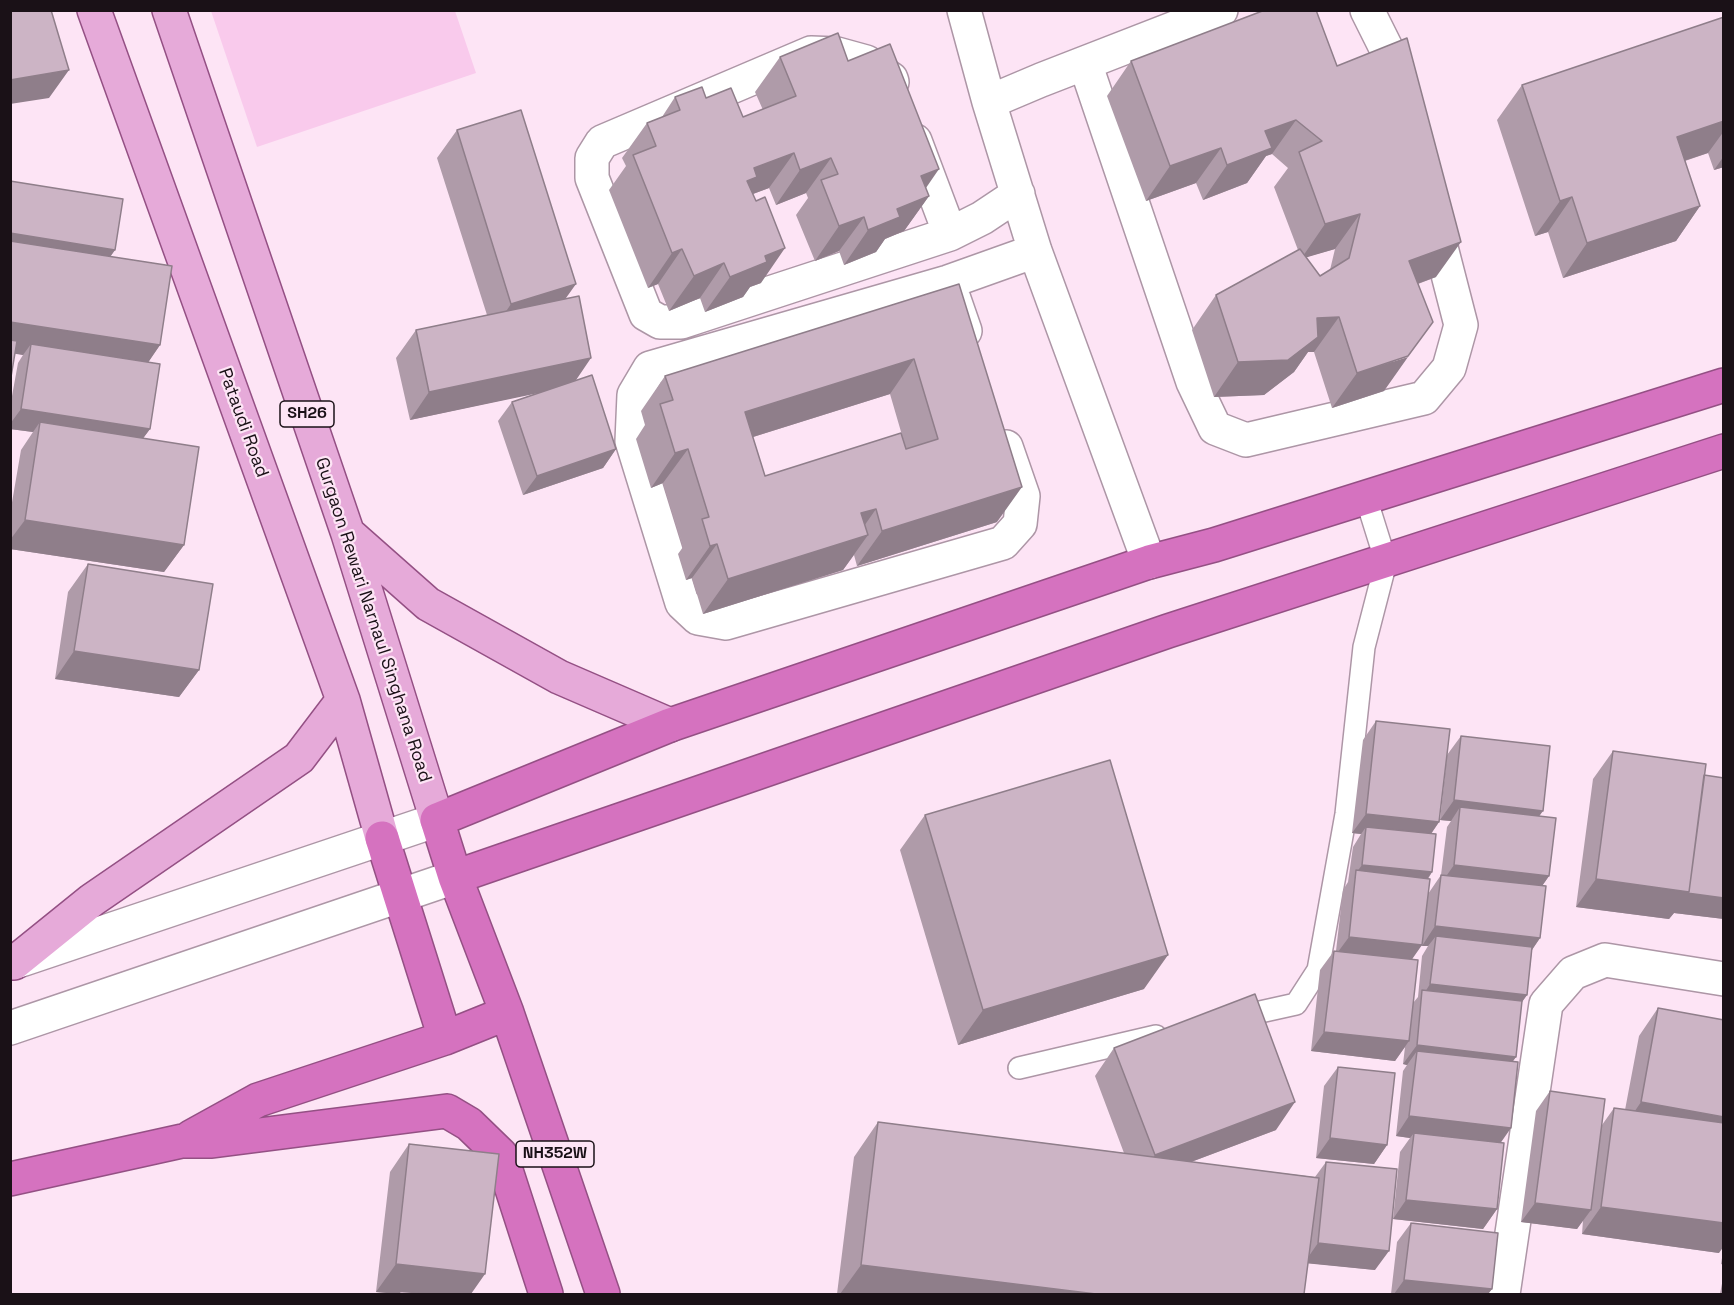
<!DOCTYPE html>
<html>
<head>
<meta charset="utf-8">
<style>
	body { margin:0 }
	#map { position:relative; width:1734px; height:1305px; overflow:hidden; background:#fde4f5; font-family:"Space Grotesk",sans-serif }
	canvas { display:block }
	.frame { position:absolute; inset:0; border:12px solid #1a1117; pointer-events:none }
</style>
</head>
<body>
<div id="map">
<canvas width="1734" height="1305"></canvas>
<div class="frame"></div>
</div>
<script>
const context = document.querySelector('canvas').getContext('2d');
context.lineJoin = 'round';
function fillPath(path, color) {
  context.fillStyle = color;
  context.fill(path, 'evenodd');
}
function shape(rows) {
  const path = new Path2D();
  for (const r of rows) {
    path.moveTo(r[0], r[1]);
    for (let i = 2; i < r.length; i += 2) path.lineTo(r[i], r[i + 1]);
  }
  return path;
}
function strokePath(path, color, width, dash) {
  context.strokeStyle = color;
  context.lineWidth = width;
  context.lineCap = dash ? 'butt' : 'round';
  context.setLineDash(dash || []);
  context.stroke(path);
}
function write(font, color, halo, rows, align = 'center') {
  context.font = font + ' "Space Grotesk",sans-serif';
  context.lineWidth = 4.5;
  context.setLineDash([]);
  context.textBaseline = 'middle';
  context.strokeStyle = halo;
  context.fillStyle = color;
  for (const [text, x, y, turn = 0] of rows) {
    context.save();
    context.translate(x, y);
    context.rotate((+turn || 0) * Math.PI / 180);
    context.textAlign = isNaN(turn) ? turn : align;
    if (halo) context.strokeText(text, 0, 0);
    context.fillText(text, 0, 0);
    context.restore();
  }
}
fillPath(shape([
	[211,11,455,11,476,73,257,147]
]), '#f9caec');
const lane = shape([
	[1233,1018,1296,1004,1318,970,1346,814,1364,647,1386,562,1366,498],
	[1019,1068,1156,1036]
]);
const street = shape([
	[964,10,989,102,1035,251,1149,562],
	[1367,10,1393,62,1400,89],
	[1085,63,1193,382,1215,428,1246,440,1424,398,1449,368,1461,325,1434,220],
	[892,82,891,79,866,62,837,54,811,53,602,142,592,158,592,178,646,314,660,322,681,322,950,234,982,218,1018,194],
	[989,102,1041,80,1221,10],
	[915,141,950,234],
	[948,282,965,331],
	[1006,447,1023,496,1020,524,1003,543,726,623,698,618,682,603,632,441,634,395,650,368,948,282,1035,251],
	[1503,1294,1546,1004,1573,973,1605,960,1724,979]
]);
const secondary = shape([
	[18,961,437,820],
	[10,1028,455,877]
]);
const primary = shape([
	[94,10,343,700,382,838],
	[169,10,348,534,437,820],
	[350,535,428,604,559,677,670,725],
	[14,963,92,900,299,758,343,700]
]);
const highway = shape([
	[382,838,445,1038],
	[455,877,1168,631,1724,451],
	[191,1137,258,1100,445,1038,507,1013],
	[10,1179,182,1141,212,1141,447,1111,469,1124,501,1155,546,1294],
	[603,1294,507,1013,455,877,437,820,670,725,1149,562,1214,545,1724,385]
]);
strokePath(lane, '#ad96a6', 24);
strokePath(street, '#ad96a6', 36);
strokePath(secondary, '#ad96a6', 36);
strokePath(primary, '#945084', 36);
strokePath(highway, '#945084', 36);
strokePath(lane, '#fff', 21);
strokePath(street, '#fff', 33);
strokePath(secondary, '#fff', 33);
strokePath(primary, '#e6aad9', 33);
strokePath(highway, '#d572bf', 33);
fillPath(shape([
	[1724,17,1724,167,1714,170,1708,153,1685,161,1700,206,1676,241,1563,278,1548,232,1535,236,1497,120,1522,85],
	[780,57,848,61,926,189,929,196,904,231,885,239,876,252,844,265,839,251,815,261,796,215,808,198,806,193,776,205,769,188,753,194,761,283,750,287,743,297,705,312,700,298,669,311,658,284,648,288,609,190,626,166,622,158,647,123,662,117,675,97,706,98,743,117,763,110,755,92],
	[1131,61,1337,66,1436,277,1418,284,1384,391,1332,408,1314,352,1308,352,1294,372,1264,395,1214,397,1192,330,1216,295,1298,250,1274,187,1288,168,1272,154,1266,156,1247,183,1203,200,1196,183,1146,201,1107,96],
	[1335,249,1330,270,1320,276,1306,257],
	[457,130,565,299,576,380,616,449,603,468,523,495,498,421,512,402,540,392,410,420,396,358,416,330,487,315,437,158],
	[10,181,115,250,110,257,160,345,148,362,150,429,143,438,184,545,164,572,10,549,10,514,21,450,33,432,10,429,10,407,18,363,23,355,15,353],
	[959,284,997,522,857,566,854,555,843,570,703,614,692,578,686,580,678,554,683,547,663,483,651,488,636,439,645,425,641,411,665,376],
	[890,394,904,442,765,476,753,437],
	[88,564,199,670,179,697,55,679,68,592],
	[1376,721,1439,822,1431,834,1432,872,1428,879,1428,894,1441,875,1447,827,1451,821,1440,820,1447,755,1461,736,1539,816,1549,876,1542,886,1540,938,1532,950,1527,995,1522,1002,1516,1057,1512,1062,1500,1142,1497,1209,1483,1229,1393,1219,1400,1152,1410,1138,1396,1136,1403,1071,1407,1065,1403,1064,1405,1047,1395,1061,1311,1051,1320,970,1334,951,1336,951,1343,890,1348,882,1353,847,1361,834,1352,833,1363,740],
	[1424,927,1422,946,1428,946,1422,956,1418,997,1413,1003,1412,959],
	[1613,751,1704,775,1724,778,1724,919,1674,913,1669,919,1576,907,1593,779],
	[925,815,1144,989,958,1045,900,850],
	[1658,1008,1719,1253,1582,1234,1583,1220,1577,1229,1521,1222,1536,1111,1550,1091,1602,1125,1614,1108,1625,1110,1639,1036],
	[1114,1048,1276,1130,1191,1162,1315,1177,1326,1162,1375,1270,1308,1263,1304,1294,837,1294,854,1157,878,1122,1124,1153,1095,1076],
	[1338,1067,1387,1145,1374,1164,1316,1158,1324,1086],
	[409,1144,471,1294,398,1294,376,1292,390,1172],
	[1411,1223,1492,1289,1488,1294,1391,1294,1397,1242],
	[1724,1246,1724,1265,1721,1264],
	[1724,1273,1724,1294,1720,1294]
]), '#af9ba9');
fillPath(shape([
	[69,70,49,98,10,104,10,80],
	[1296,120,1272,154,1266,156,1247,183,1203,200,1227,165,1265,131],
	[1724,121,1724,131,1708,153,1653,171,1677,137],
	[1221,148,1196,183,1146,201,1170,166],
	[794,153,769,188,742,198,722,216,754,168],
	[1724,156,1724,167,1714,170],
	[831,158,806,193,776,205,800,170],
	[939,169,917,201,929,196,904,231,885,239,876,252,844,265,868,230,921,176],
	[1572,197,1548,232,1535,236,1560,201],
	[1700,206,1676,241,1563,278,1587,243],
	[1360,214,1335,249,1301,259,1325,224],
	[864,217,839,251,815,261,839,226],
	[10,233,115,250,101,269,10,255],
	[1461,242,1436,277,1384,296,1409,261],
	[785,248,761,283,750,287,743,297,705,312,730,277,765,256],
	[682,249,658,284,648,288,672,253],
	[724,263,700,298,669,311,694,276],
	[576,284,556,312,492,332,511,304],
	[1339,317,1314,352,1308,352,1294,372,1264,395,1214,397,1238,362,1317,318],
	[10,322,160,345,141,373,31,344,23,355,10,353],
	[1408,357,1384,391,1332,408,1357,373],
	[591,358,572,386,410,420,429,392],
	[914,359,890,394,721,447,745,412],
	[21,409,150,429,136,448,40,422,33,432,10,429,10,424],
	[616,449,603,468,523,495,537,476],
	[688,449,663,483,651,488,675,453],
	[1022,487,997,522,857,566,882,531],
	[876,509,855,539,868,535,843,570,703,614,728,579,861,513],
	[25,520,184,545,164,572,10,549,10,540],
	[717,544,692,578,686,580,710,546],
	[74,651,199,670,179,697,55,679],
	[1454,800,1543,811,1529,830,1460,807,1451,821,1440,820],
	[1366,814,1439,822,1426,841,1366,827,1361,834,1352,833],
	[1362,865,1432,872,1419,891,1356,873],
	[1454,865,1549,876,1535,896,1440,885],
	[1596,879,1689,892,1724,898,1724,919,1674,913,1669,919,1576,907],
	[1435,926,1540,938,1527,957,1436,936,1428,946,1422,946],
	[1349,937,1422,945,1408,965,1335,956],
	[1168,955,1144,989,958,1045,983,1010],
	[1430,984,1527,995,1513,1014,1422,997],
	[1324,1032,1409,1041,1395,1061,1311,1051],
	[1417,1045,1516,1057,1502,1076,1417,1051,1407,1065,1403,1064],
	[1295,1102,1276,1130,1135,1183,1155,1155],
	[1641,1102,1724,1117,1724,1148,1622,1130],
	[1409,1116,1511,1128,1497,1148,1414,1133,1410,1138,1396,1136],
	[1330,1138,1387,1145,1374,1164,1316,1158],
	[1406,1200,1497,1209,1483,1229,1393,1219],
	[1535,1203,1591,1210,1577,1229,1521,1222],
	[1601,1207,1724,1223,1724,1246,1719,1253,1582,1234],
	[1318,1243,1389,1251,1375,1270,1304,1263],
	[396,1264,485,1274,471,1294,399,1294,400,1291,398,1294,376,1292],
	[861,1265,1096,1294,840,1294],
	[1404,1280,1492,1289,1488,1294,1408,1294,1408,1293,1406,1294,1394,1294]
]), '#8f7e8a');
const building = shape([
	[10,10,51,10,69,70,10,80,10,10],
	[1265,10,1316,10,1337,66,1407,38,1461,242,1409,261,1433,322,1408,356,1357,373,1339,317,1317,318,1318,337,1288,360,1238,362,1216,295,1300,249,1320,276,1349,258,1360,214,1325,224,1299,152,1322,141,1296,120,1265,131,1272,148,1227,165,1221,148,1170,166,1131,61,1265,10],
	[1724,17,1724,121,1677,137,1700,206,1587,243,1572,197,1560,201,1522,85,1724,17],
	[838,33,848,61,890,44,939,169,921,176,929,196,897,209,900,217,868,230,864,217,839,226,821,180,838,174,831,158,800,170,794,153,754,168,757,177,747,181,756,201,765,197,785,248,765,256,767,262,730,277,724,263,694,276,682,249,672,253,633,155,656,146,647,123,680,110,675,97,702,87,706,98,731,88,743,117,796,96,780,57,838,33],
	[521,110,576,284,511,304,457,130,521,110],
	[10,181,123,199,115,250,10,233,10,181],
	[10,241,172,266,160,345,10,322,10,241],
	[959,284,1022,487,882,531,876,509,861,513,868,535,728,579,717,544,710,546,702,519,709,517,688,449,675,453,660,404,673,400,665,376,959,284],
	[914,359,938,439,906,449,901,433,765,476,745,412,914,359],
	[579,296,591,358,429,392,416,330,579,296],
	[10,340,17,341,10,383,10,340],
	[31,344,160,364,150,429,21,409,31,344],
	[592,375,616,449,537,476,512,402,592,375],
	[40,422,199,447,184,545,25,520,40,422],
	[88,564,213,584,199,670,74,651,88,564],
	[1376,721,1450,729,1439,822,1366,814,1376,721],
	[1461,736,1550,746,1543,811,1454,800,1461,736],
	[1613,751,1706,764,1689,892,1596,879,1613,751],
	[1110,760,1168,955,983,1010,925,815,1110,760],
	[1704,775,1724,778,1724,898,1687,893,1689,892,1704,775],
	[1460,807,1556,818,1549,876,1454,865,1460,807],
	[1366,827,1436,834,1432,872,1362,865,1366,827],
	[1356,870,1430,879,1422,945,1349,937,1356,870],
	[1441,875,1546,886,1540,938,1435,926,1441,875],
	[1436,936,1532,947,1527,995,1430,984,1436,936],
	[1334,951,1418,960,1409,1041,1324,1032,1334,951],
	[1422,990,1522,1001,1516,1057,1417,1045,1422,990],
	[1255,994,1295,1102,1155,1155,1114,1048,1255,994],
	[1658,1008,1724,1020,1724,1117,1641,1102,1658,1008],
	[1417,1051,1518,1062,1511,1128,1409,1116,1417,1051],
	[1338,1067,1395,1073,1387,1145,1330,1138,1338,1067],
	[1550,1091,1605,1099,1591,1210,1535,1203,1550,1091],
	[1614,1108,1724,1123,1724,1223,1601,1207,1614,1108],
	[878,1122,1319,1178,1304,1294,1096,1294,861,1265,878,1122],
	[1414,1133,1504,1143,1497,1209,1406,1200,1414,1133],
	[409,1144,499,1154,485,1274,396,1264,409,1144],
	[1326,1162,1397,1169,1389,1251,1318,1243,1326,1162],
	[1411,1223,1498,1233,1492,1289,1404,1280,1411,1223],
	[400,1291,427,1294,399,1294,400,1291],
	[1408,1293,1426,1294,1408,1294,1408,1293]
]);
fillPath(building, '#ccb4c5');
strokePath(building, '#8f7e8a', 1.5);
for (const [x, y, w] of [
	[307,414,54],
	[555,1154,78]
]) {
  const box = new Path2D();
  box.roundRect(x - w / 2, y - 13, w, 26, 4.5);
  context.fillStyle = '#fde4f5';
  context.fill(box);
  strokePath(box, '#1a1117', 1.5);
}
write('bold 16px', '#1a1117', null, [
	["SH26",307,414],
	["NH352W",555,1154]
]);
write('18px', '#1a1117', '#fde4f5', [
	["Pataudi Road",243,423,70],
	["Gurgaon Rewari Narnaul Singhana Road",373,620,72]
]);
</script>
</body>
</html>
